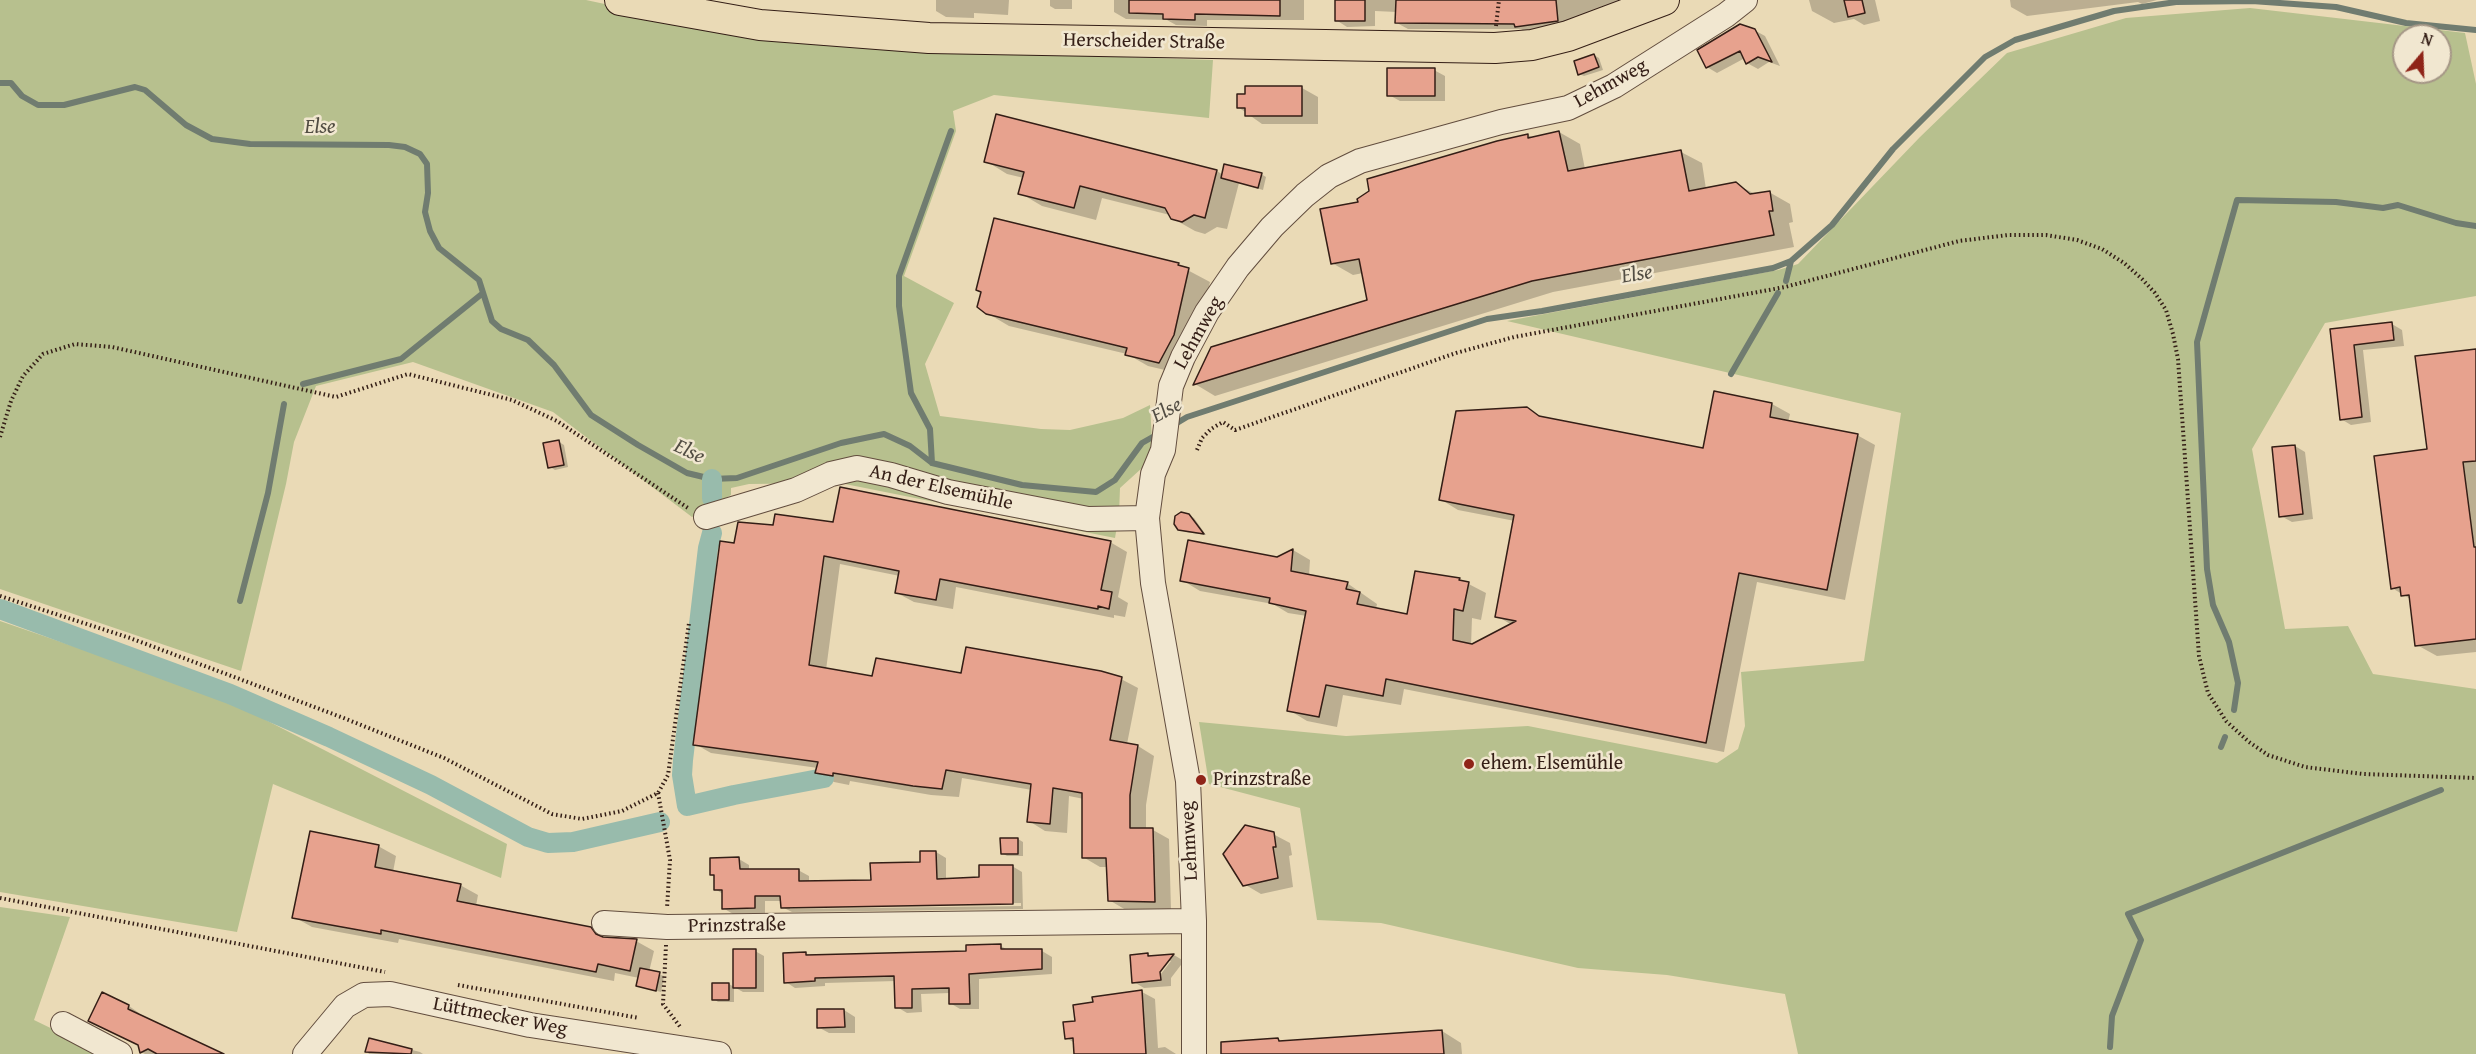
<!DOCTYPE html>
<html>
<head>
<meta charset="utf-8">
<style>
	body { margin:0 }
	#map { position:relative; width:2476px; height:1054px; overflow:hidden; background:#eadab6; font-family:"Gentium Book Plus",serif }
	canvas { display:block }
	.north { position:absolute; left:2392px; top:24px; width:60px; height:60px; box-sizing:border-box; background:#f1e7d0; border:2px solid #a59786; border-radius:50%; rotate:19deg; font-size:16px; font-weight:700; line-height:24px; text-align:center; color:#341e16 }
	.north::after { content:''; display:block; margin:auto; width:21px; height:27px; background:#8f2418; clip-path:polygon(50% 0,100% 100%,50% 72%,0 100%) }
</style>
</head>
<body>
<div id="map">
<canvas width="2476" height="1054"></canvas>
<div class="north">N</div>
</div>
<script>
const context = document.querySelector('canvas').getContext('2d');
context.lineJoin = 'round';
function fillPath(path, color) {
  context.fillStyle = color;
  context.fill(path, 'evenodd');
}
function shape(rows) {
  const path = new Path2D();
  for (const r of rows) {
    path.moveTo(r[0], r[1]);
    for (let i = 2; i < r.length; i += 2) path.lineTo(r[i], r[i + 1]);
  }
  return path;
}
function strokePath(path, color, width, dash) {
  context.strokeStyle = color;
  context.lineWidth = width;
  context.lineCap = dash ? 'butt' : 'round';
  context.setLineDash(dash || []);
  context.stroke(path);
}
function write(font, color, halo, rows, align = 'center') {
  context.font = font + ' "Gentium Book Plus",serif';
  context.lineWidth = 5;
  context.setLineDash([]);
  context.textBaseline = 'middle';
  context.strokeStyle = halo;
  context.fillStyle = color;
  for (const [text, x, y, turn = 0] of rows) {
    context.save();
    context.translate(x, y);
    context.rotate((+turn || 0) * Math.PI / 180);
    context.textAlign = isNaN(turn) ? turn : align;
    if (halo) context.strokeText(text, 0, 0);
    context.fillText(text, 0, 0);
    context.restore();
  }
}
fillPath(shape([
	[0,0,586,0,787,43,973,52,1213,60,1209,118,994,95,953,111,956,131,904,276,954,303,925,364,940,416,1041,429,1070,430,1123,418,1150,405,1153,458,1120,488,1119,514,1115,538,840,483,749,484,731,488,731,495,692,517,553,412,413,362,316,386,294,442,286,484,241,671,0,589],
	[2250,8,2465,33,2476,84,2476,296,2325,323,2252,449,2285,629,2348,626,2373,674,2476,689,2476,1054,1798,1054,1785,994,1667,975,1578,968,1381,923,1317,920,1300,808,1209,784,1199,722,1346,736,1528,726,1717,763,1738,749,1745,726,1741,672,1864,661,1901,413,1507,321,1778,270,1798,264,1920,137,2007,53,2126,18],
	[2404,36,2440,36,2440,72,2404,72],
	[0,621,221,697,507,844,501,878,273,784,237,932,0,892],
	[0,907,70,917,34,1020,104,1054,0,1054]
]), '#b7c08e');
fillPath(shape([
	[936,0,1009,0,1008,15,974,13,974,18,946,17,936,11],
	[1050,0,1072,0,1072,9,1055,9,1050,6],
	[1114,0,1304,0,1304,20,1207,20,1207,26,1176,25,1167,20,1126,19,1114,12],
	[1336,0,1633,0,1592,16,1568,19,1569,26,1527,33,1521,29,1408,29,1397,23,1397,12,1375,11,1375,26,1347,27,1336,20],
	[1809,0,1875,0,1880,21,1864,25,1854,19,1834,23,1812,11],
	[2010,0,2157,0,2142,4,2138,2,2027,16,2011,7],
	[1754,30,1765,36,1780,66,1769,62,1758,69,1747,63,1745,58,1717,73,1707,67],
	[1594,55,1599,58,1603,70,1584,76,1579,74],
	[1434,70,1445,76,1445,101,1400,101,1389,95],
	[1302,88,1318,97,1318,124,1262,124,1238,107],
	[1559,132,1580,144,1585,169,1681,152,1702,163,1706,189,1736,184,1755,194,1769,192,1790,204,1793,222,1789,223,1794,247,1553,292,1215,396,1195,384,1369,301,1363,273,1353,275,1332,263,1359,203,1528,135,1533,138],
	[986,161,1217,171,1223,175,1261,174,1266,177,1263,190,1239,183,1227,229,1217,227,1205,234,1195,231,1172,218,1170,215,1102,198,1096,220,1042,206,1020,193,1024,178,1007,174],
	[1178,265,1210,282,1196,348,1182,374,1148,366,1127,354,1009,326,987,313],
	[2392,324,2402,330,2404,346,2363,350,2371,422,2351,425,2341,419,2331,331],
	[2476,351,2476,652,2437,656,2417,645,2412,600,2392,588,2428,451],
	[1772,404,1790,414,1788,422,1857,435,1875,445,1845,600,1757,582,1724,752,1404,689,1401,705,1343,695,1337,727,1307,721,1289,710,1307,616,1288,613,1273,604,1200,591,1182,580,1277,559,1293,550,1310,560,1309,576,1347,583,1377,604,1376,609,1408,615,1459,579,1486,593,1481,620,1472,618,1471,646,1512,625,1497,616,1515,521,1458,510,1440,499,1526,408,1545,419,1704,450],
	[559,442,564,445,568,467,555,470,550,467],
	[2295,446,2305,452,2313,519,2292,522,2281,516],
	[1188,515,1194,518,1206,535,1185,532,1179,529],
	[835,523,1110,542,1127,552,1118,597,1128,603,1125,617,1114,615,1114,618,956,587,953,609,914,602,897,593,900,576,840,564,826,670,874,678,962,675,1121,679,1138,688,1127,744,1138,746,1154,756,1146,805,1146,830,1153,830,1169,839,1171,910,1126,910,1109,900,1108,867,1100,867,1083,857,1084,799,1069,796,1067,833,1045,831,1029,821,1032,790,962,778,959,797,931,795,850,781,849,785,834,782,817,772,818,768,711,753,695,744,736,545,775,527],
	[1273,834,1290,843,1292,855,1289,856,1293,887,1261,894,1244,884],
	[1018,839,1023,842,1023,856,1007,856,1002,853],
	[378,846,396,856,393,872,460,885,478,895,476,906,590,929,608,939,636,941,654,951,649,972,664,976,661,992,638,986,639,978,615,973,614,981,399,939,398,943,312,927,294,917],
	[936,852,946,858,946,880,981,879,1012,866,1022,872,1023,909,792,912,782,907,782,901,765,901,765,913,733,914,723,908,723,894,715,889,715,877,711,875,739,859,749,865,749,871,798,870,809,876,809,883,872,882,921,864],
	[1021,903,1021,906,790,909,790,906],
	[1001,946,1009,951,1042,951,1052,957,1052,974,979,979,979,1009,960,1009,950,1003,950,993,921,994,922,1012,907,1013,897,1007,896,981,825,983,825,986,795,988,786,982,805,953,811,956,967,952],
	[755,951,764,956,764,992,743,992,734,987],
	[1148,955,1152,957,1174,955,1184,961,1171,978,1171,986,1144,988,1134,982],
	[1167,961,1171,961,1157,979,1155,977],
	[729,984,734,987,734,1002,718,1002,714,999],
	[1142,992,1155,999,1158,1048,1165,1047,1176,1054,1076,1054,1075,1043,1066,1038,1076,1023,1095,1003],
	[129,1006,139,1013,138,1015,212,1054,145,1054,141,1052,140,1045,100,1027],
	[844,1010,855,1017,855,1033,829,1033,818,1027,818,1011],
	[1442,1031,1461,1043,1462,1054,1250,1054,1278,1040,1283,1043],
	[370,1039,420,1052,423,1054,369,1054,367,1051]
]), '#0003');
strokePath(shape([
	[0,83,11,83,22,96,38,105,64,105,135,87,145,90,186,125,212,139,250,144,389,145,405,147,420,154,427,164,428,193,425,212,430,231,439,248,479,280,492,321,501,329,528,340,554,365,591,415,638,445,687,473,712,479,737,478,841,443,884,434,910,446,932,463,1022,485,1096,492,1115,480,1142,443,1158,434],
	[1786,281,1791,261],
	[1731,374,1778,293],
	[303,384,401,359,483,293],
	[1172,426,1187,417,1487,319,1542,311,1773,268,1791,261,1832,225,1893,149,1985,57,2015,40,2114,11,2176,2,2252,1,2336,7,2406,23,2476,30],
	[932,463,930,429,911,393,899,306,899,276,951,131],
	[240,601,268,493,284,404],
	[2234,710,2238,683,2229,642,2213,605,2207,569,2197,342,2237,200,2336,202,2383,208,2398,205,2456,223,2476,226],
	[2221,747,2225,737],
	[2110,1047,2112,1016,2141,940,2128,914,2441,790]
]), '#707c70', 6);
strokePath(shape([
	[712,498,712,479],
	[712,533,708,548,683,760,682,775,687,806,734,795,824,778],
	[0,609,230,694,329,737,431,785,528,837,548,843,573,842,660,822]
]), '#98bbac', 20);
const building = shape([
	[1129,0,1280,0,1280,16,1195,14,1195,20,1163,19,1163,14,1129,13,1129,0],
	[1335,0,1365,0,1365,21,1335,21,1335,0],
	[1396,0,1556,0,1558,21,1515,27,1514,24,1395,23,1396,0],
	[1844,0,1862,0,1865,13,1848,17,1844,0],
	[1740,24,1755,29,1772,62,1758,57,1746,64,1740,51,1706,68,1697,50,1740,24],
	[1594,54,1599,67,1578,75,1574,61,1594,54],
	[1387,68,1435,68,1435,96,1387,96,1387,68],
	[1245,86,1302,86,1302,116,1245,116,1245,108,1237,108,1237,94,1245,94,1245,86],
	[996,114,1217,170,1205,218,1194,215,1182,222,1171,219,1165,208,1080,186,1074,208,1018,194,1024,172,984,162,996,114],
	[1559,131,1568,171,1681,150,1689,191,1736,182,1750,194,1770,191,1773,211,1769,211,1774,235,1532,281,1193,385,1211,347,1367,300,1359,259,1331,264,1320,209,1358,202,1357,199,1369,191,1367,179,1497,141,1528,134,1528,138,1559,131],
	[1224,164,1262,173,1258,188,1221,178,1224,164],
	[994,218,1179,263,1178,265,1189,268,1174,335,1159,363,1125,355,1127,348,986,314,977,307,981,292,976,290,994,218],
	[2392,322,2394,340,2354,345,2362,417,2340,420,2330,329,2392,322],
	[2476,349,2476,461,2463,462,2474,547,2476,547,2476,639,2415,646,2409,595,2401,596,2400,587,2391,589,2374,456,2427,449,2415,356,2476,349],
	[1714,391,1772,403,1770,417,1858,434,1827,590,1739,573,1706,743,1386,679,1383,696,1326,685,1319,717,1287,711,1306,611,1269,603,1270,598,1180,581,1188,540,1277,557,1293,549,1291,571,1348,582,1346,589,1360,592,1357,604,1407,614,1415,571,1460,578,1459,580,1469,582,1463,611,1454,609,1453,640,1472,644,1516,621,1495,617,1514,515,1439,500,1456,411,1527,407,1539,416,1703,448,1714,391],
	[559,440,564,465,548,468,543,443,559,440],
	[2295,445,2303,514,2279,517,2272,447,2295,445],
	[840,487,1111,541,1101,590,1112,592,1109,609,1098,606,1098,609,940,579,936,600,895,593,899,571,824,556,809,665,872,676,876,658,961,673,966,647,1101,671,1122,677,1110,740,1138,745,1130,795,1130,828,1153,828,1155,902,1108,901,1106,858,1082,858,1082,793,1053,788,1050,824,1027,822,1031,784,946,770,942,789,913,786,833,773,833,776,815,773,818,762,693,745,720,541,734,543,738,522,773,525,775,514,833,522,840,487],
	[1181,512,1189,514,1204,534,1178,530,1174,524,1175,516,1181,512],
	[1245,825,1274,832,1276,847,1273,847,1278,878,1243,886,1223,854,1245,825],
	[310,831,379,845,375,867,461,884,457,901,591,927,596,934,603,937,637,939,630,971,598,964,596,972,381,930,381,934,292,918,310,831],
	[1000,838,1018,838,1018,854,1001,854,1000,838],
	[920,851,936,851,937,879,979,877,979,865,1013,865,1013,904,781,908,780,896,755,896,755,908,722,909,722,890,714,890,714,875,710,875,710,858,739,857,740,869,799,869,799,881,871,880,870,863,920,862,920,851],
	[1001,944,1001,949,1042,949,1042,969,969,974,970,1004,949,1004,949,988,912,989,912,1008,895,1008,894,976,815,978,815,981,784,983,783,953,806,952,806,955,966,951,966,945,1001,944],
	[733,949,756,949,756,988,733,988,733,949],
	[1148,953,1148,956,1174,954,1160,972,1161,980,1132,983,1130,955,1148,953],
	[640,968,660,972,656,991,636,986,640,968],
	[712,983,729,983,729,1000,712,1000,712,983],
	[1142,990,1146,1054,1074,1054,1073,1038,1065,1039,1063,1022,1075,1021,1073,1005,1093,1002,1092,997,1142,990],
	[102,992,129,1005,128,1009,224,1054,157,1054,148,1049,140,1053,138,1045,88,1021,102,992],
	[817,1009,844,1009,845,1027,817,1028,817,1009],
	[1442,1030,1444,1054,1221,1054,1221,1042,1278,1038,1279,1041,1442,1030],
	[369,1038,412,1049,411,1054,365,1052,369,1038]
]);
fillPath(building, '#e7a28e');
strokePath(building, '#341e16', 1.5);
const minor = shape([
	[706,517,796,490,831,474,857,468,891,475,948,492,1088,519,1147,518],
	[604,923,667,927,1194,921],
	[63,1024,120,1054],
	[305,1054,345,1006,364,995,390,994,530,1025,719,1054],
	[1194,1054,1194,921,1188,781,1153,583,1147,518,1153,474,1163,450,1171,386,1183,357,1207,312,1238,267,1272,227,1305,195,1329,176,1360,161,1501,122,1568,108,1614,86,1726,15,1745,0]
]);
const major = shape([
	[620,0,760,25,929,38,1495,48,1532,45,1568,36,1664,0]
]);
strokePath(minor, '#624d3e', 26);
strokePath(major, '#341e16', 32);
strokePath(shape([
	[1496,26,1499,0],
	[0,437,11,401,23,376,43,354,75,344,112,347,336,397,408,374,512,400,557,421,688,508],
	[1197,450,1202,438,1211,429,1223,422,1235,430,1456,353,1514,337,1785,287,1959,241,2008,235,2046,235,2077,240,2102,249,2124,263,2142,279,2155,293,2166,310,2173,334,2178,359,2199,656,2208,693,2226,721,2249,742,2268,755,2305,767,2363,774,2476,778],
	[0,596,130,638,341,717,444,758,552,814,582,819,622,811,658,793,668,775,689,623],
	[658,793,670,860,667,908],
	[0,898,385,972],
	[666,945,663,1004,681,1028],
	[458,985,639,1018]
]), '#341e16', 4, [1.5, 3]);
strokePath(minor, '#f1e7d0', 24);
strokePath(major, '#eadab6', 30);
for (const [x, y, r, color] of [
	[1469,764,6,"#8f2418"],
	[1201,780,6,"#8f2418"]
]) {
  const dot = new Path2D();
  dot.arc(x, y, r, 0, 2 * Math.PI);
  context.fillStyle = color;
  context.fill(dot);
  strokePath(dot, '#f1e7d0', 2);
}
write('20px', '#341e16', '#f1e7d0', [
	["Herscheider Straße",1144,42,1],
	["Lehmweg",1611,84,-29],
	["Lehmweg",1199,333,-61],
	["An der Elsemühle",941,488,13],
	["Lehmweg",1190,841,-93],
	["Prinzstraße",737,926,-1],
	["Lüttmecker Weg",500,1017,11]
]);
write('20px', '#341e16', '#f1e7d0', [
	["ehem. Elsemühle",1481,764],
	["Prinzstraße",1213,780]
], 'left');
write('italic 21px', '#524d43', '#f1e7d0', [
	["Else",320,128],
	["Else",1637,275,-10],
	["Else",1167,411,-28],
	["Else",689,452,25]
]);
</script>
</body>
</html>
